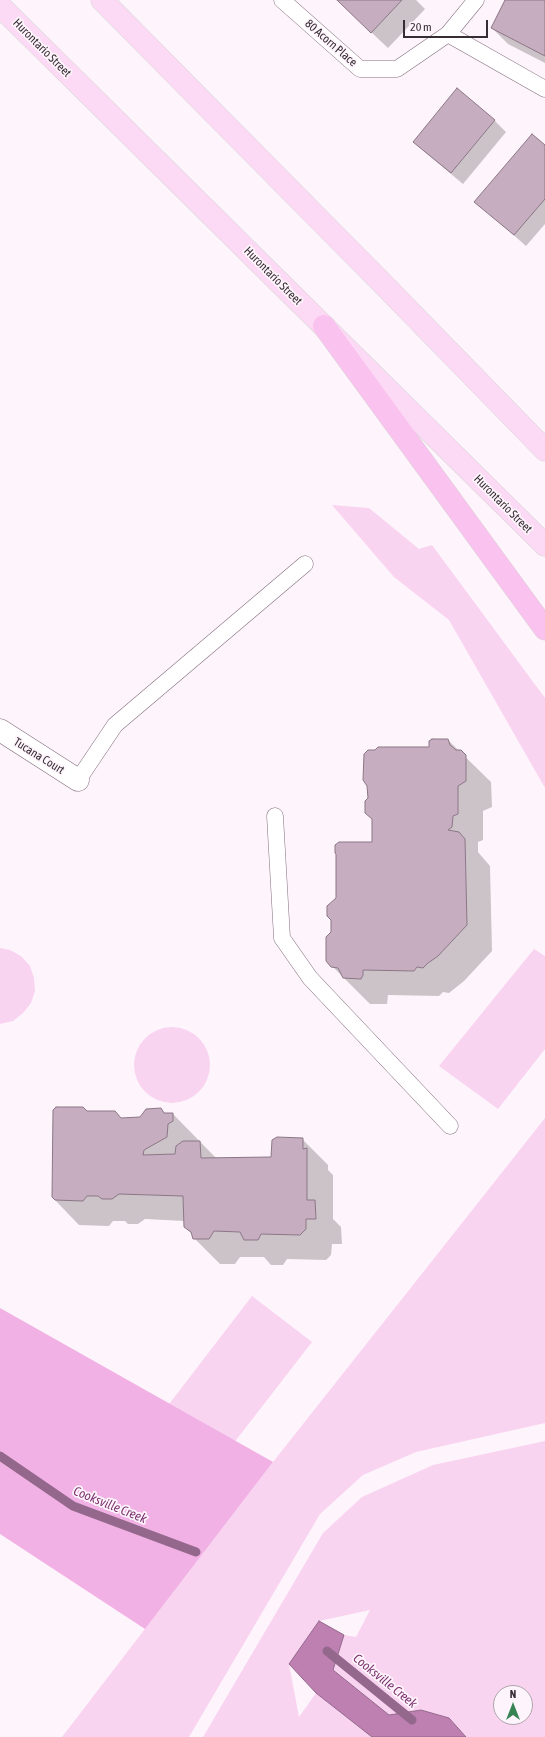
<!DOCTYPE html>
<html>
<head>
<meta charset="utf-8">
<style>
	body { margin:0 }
	#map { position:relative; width:545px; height:1737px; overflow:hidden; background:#fef4fb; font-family:"Asap Condensed",sans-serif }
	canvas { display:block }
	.north { position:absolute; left:493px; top:1685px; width:40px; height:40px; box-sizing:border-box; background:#fef4fb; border:1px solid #aea4ab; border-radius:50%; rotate:0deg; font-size:11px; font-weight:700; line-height:16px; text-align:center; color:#362d34 }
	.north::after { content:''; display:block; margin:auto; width:14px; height:18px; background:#368454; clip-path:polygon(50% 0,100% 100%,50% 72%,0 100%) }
	.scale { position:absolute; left:403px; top:20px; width:85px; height:18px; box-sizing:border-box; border:2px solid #362d34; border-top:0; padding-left:5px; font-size:12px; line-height:14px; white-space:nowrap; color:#362d34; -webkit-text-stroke:3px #fef4fb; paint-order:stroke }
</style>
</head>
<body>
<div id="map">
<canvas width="545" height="1737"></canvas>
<div class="north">N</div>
<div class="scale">20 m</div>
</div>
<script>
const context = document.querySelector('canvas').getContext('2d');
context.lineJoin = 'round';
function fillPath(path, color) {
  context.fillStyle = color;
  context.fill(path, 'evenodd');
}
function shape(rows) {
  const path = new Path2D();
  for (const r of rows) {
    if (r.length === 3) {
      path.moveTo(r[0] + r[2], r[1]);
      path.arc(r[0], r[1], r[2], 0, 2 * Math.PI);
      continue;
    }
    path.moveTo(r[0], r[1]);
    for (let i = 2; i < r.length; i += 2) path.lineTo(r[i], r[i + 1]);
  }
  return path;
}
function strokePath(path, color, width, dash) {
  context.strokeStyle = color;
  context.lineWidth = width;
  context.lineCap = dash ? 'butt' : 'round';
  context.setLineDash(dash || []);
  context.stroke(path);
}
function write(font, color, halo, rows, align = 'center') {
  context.font = font + ' "Asap Condensed",sans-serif';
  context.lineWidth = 3.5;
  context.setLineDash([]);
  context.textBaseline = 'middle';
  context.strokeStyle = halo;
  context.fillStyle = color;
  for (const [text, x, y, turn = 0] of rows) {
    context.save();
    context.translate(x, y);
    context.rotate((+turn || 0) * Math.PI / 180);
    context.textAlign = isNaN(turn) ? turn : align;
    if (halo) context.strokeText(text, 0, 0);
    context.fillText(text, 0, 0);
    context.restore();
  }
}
fillPath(shape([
	[332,505,369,508,419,549,432,545,545,698,545,788,449,620,394,577],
	[0,948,10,950,21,956,30,966,34,978,35,991,31,1003,23,1013,13,1021,0,1024],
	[534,949,545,956,545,1049,498,1109,439,1066],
	[172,1065,38],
	[545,1118,545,1423,416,1452,363,1475,320,1514,189,1737,62,1737,273,1462],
	[252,1296,312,1342,223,1457,163,1412],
	[545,1441,545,1737,466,1737,449,1718,422,1710,389,1715,333,1670,344,1635,356,1637,370,1610,319,1621,289,1664,299,1717,316,1693,372,1737,203,1737,323,1533,362,1497,433,1465],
	[501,1693,525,1693,525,1717,501,1717]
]), '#f9d4f1');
fillPath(shape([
	[0,1308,273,1462,145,1629,0,1534]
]), '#f1b1e4');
const water = shape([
	[319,1621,344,1635,333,1670,389,1715,421,1710,449,1718,466,1737,372,1737,316,1693,289,1664,319,1621]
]);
fillPath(water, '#bd80b1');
strokePath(water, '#94678c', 1);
fillPath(shape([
	[337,0,416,0,425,9,388,48],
	[506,0,545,0,545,63,508,44,492,28],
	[494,120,506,132,463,184,426,153,414,142],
	[545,146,545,224,526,246,476,202],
	[448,740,491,782,492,807,483,811,483,840,478,842,478,852,490,866,492,951,464,981,449,993,443,992,439,996,388,995,387,1004,370,1004,332,966,332,932,337,899,373,843,430,748],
	[55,1109,86,1112,122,1119,140,1118,161,1109,165,1114,173,1114,216,1158,272,1158,302,1139,328,1165,328,1170,333,1175,333,1219,341,1227,342,1244,332,1244,331,1255,326,1260,287,1259,283,1265,271,1265,264,1257,240,1257,235,1264,220,1264,194,1238,192,1234,185,1227,185,1221,145,1219,138,1224,128,1224,125,1221,113,1221,109,1226,79,1225,54,1199]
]), '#0003');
strokePath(shape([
	[0,1456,73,1506,196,1552],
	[327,1651,412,1720]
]), '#94678c', 9);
const building = shape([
	[337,0,402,0,371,33,337,0],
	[505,0,545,0,545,56,491,28,505,0],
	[457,88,495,120,451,173,413,142,457,88],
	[532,134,545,145,545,199,514,235,474,202,532,134],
	[432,739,448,739,450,745,456,750,461,750,466,755,466,781,458,786,458,814,453,816,452,827,448,830,459,832,465,839,467,925,438,956,428,963,423,968,417,967,414,971,363,970,363,975,361,979,343,978,338,968,331,967,326,961,326,937,331,932,331,920,327,916,327,906,336,898,336,854,335,853,335,845,339,842,372,842,372,819,365,813,365,801,368,798,367,786,363,780,364,754,368,750,375,750,378,747,429,747,429,741,432,739],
	[56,1107,83,1107,87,1111,115,1111,121,1118,140,1117,146,1109,161,1108,164,1113,173,1113,173,1121,168,1124,167,1137,144,1150,143,1155,175,1154,176,1146,183,1141,200,1141,201,1158,271,1157,272,1140,277,1137,303,1138,303,1149,307,1148,307,1200,315,1200,316,1219,306,1219,306,1229,300,1235,261,1234,258,1240,244,1240,240,1232,214,1231,209,1239,193,1239,191,1232,184,1227,183,1196,119,1194,112,1199,102,1199,98,1196,87,1196,83,1201,55,1200,52,1197,53,1110,56,1107]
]);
fillPath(building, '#c6aec0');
strokePath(building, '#8b7686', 1);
const lane = shape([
	[282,0,360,69,397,69,448,34,476,0],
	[448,34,545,89],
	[78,780,115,725,305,564],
	[275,816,282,938,310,978,450,1126]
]);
const street = shape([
	[0,730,78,780]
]);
const primary = shape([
	[102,0,386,287,545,450],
	[0,6,545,545]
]);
const highway = shape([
	[324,326,545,629]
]);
strokePath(lane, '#836e7e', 17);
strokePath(street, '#836e7e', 23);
strokePath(primary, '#d7d5d6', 23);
strokePath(highway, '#d7d5d6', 23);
strokePath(lane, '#fff', 16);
strokePath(street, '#fff', 22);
strokePath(primary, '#fcdaf5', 22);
strokePath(highway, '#fac2ee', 22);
write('12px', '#362d34', '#fef4fb', [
	["80 Acorn Place",331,43,41],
	["Hurontario Street",42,48,45],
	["Hurontario Street",273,276,45],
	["Hurontario Street",503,504,45],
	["Tucana Court",39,756,32]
]);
write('italic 13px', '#7e3572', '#fef4fb', [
	["Cooksville Creek",110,1505,22],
	["Cooksville Creek",385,1681,39]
]);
</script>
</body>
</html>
